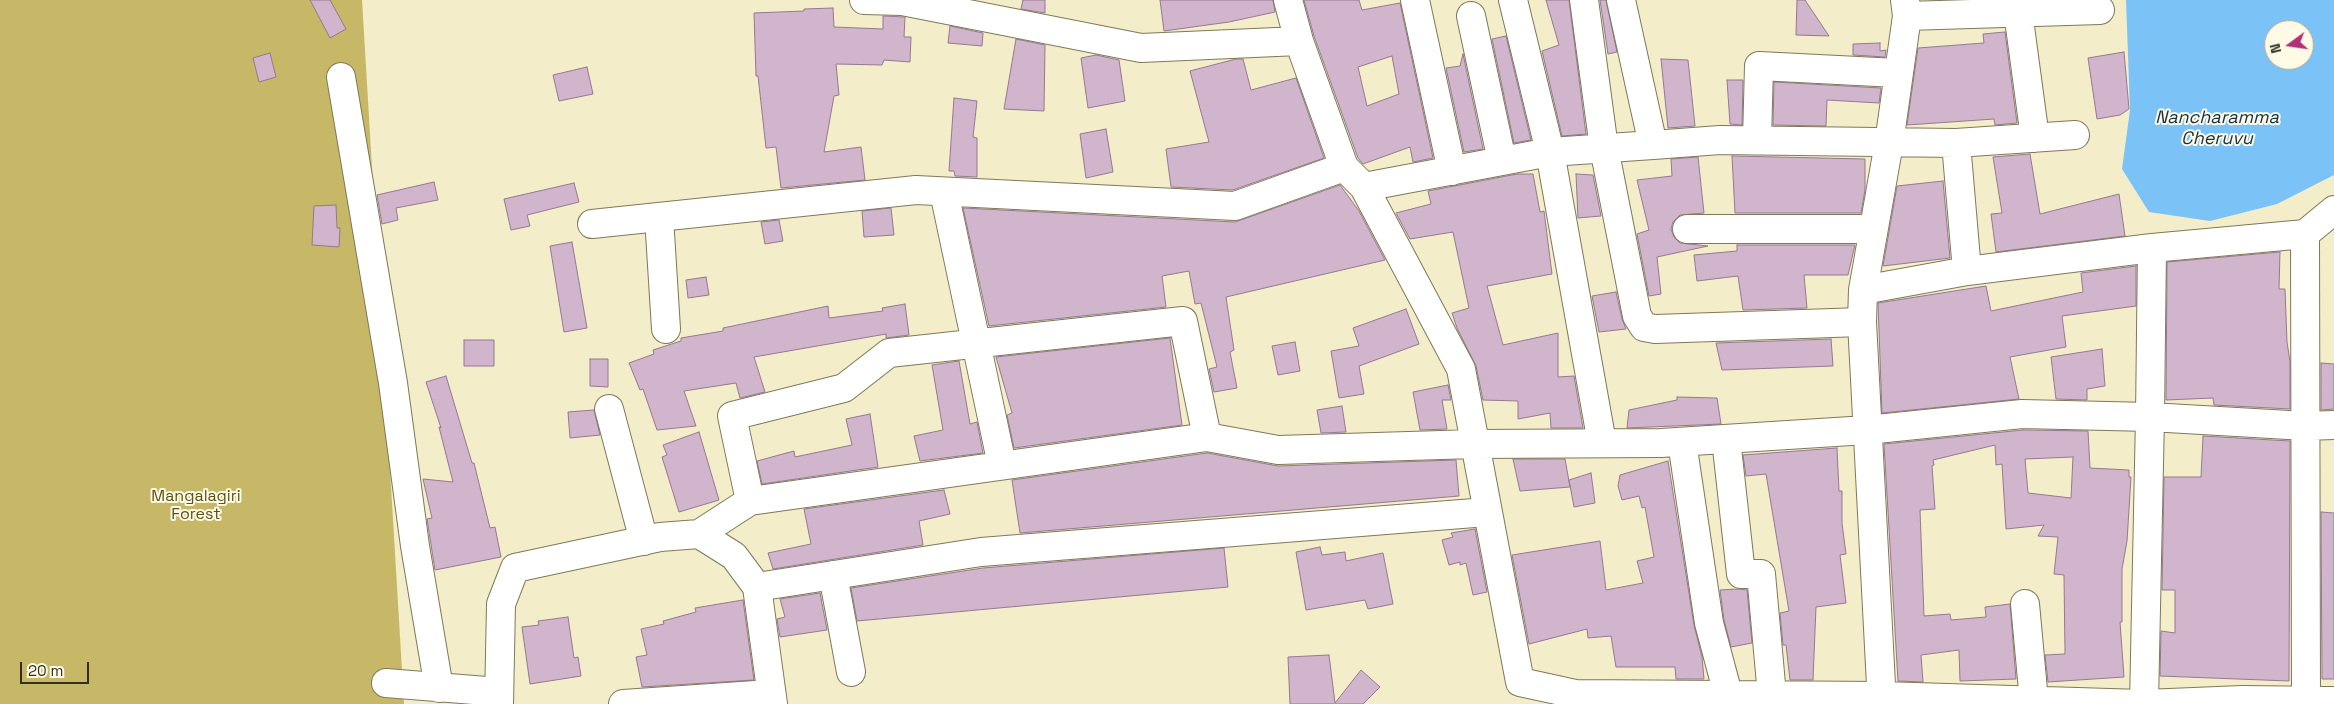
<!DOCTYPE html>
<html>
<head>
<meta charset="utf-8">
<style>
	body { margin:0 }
	#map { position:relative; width:2334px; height:704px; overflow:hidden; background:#f3edca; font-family:"Space Grotesk",sans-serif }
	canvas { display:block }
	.north { position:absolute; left:2264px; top:20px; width:50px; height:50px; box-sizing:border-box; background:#fefae5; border:1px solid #aca997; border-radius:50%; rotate:256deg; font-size:14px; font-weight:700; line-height:20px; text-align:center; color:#312f21 }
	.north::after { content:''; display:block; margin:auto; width:18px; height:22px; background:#b2307a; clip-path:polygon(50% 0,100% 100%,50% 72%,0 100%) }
	.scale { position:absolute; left:20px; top:662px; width:69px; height:22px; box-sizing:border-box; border:2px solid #312f21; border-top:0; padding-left:6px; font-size:15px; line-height:18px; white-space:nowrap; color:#312f21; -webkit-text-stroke:4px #fefae5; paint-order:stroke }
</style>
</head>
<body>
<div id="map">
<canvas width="2334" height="704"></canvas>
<div class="north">N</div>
<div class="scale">20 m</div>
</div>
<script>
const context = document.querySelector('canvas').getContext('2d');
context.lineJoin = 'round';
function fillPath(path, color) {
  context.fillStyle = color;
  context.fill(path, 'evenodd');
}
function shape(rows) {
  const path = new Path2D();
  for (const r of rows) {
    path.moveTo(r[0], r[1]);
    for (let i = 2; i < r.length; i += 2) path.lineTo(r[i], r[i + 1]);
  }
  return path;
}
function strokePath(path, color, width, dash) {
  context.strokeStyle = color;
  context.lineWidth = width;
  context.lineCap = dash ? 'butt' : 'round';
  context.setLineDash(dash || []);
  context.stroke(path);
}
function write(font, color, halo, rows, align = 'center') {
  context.font = font + ' "Space Grotesk",sans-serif';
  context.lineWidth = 4;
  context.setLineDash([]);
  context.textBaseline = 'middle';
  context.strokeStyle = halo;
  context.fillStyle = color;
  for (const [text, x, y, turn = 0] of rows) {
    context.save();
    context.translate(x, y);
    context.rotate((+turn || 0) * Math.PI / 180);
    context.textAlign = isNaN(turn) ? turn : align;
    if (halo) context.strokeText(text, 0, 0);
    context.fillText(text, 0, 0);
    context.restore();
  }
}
fillPath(shape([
	[0,0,362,0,404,704,0,704]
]), '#c7b867');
fillPath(shape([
	[2126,0,2334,0,2334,175,2277,204,2210,221,2149,212,2122,169,2130,110],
	[2274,30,2304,30,2304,60,2274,60]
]), '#7bc2f6');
const building = shape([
	[310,0,330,0,346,29,330,38,310,0],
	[1023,0,1045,0,1045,13,1021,9,1023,0],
	[1160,0,1273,0,1275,12,1229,22,1164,31,1160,0],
	[1304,0,1359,0,1362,10,1400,3,1433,158,1413,162,1410,147,1363,164,1358,158,1314,36,1304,0],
	[1392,56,1399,94,1367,106,1358,67,1392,56],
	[1546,0,1569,0,1586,134,1562,136,1542,51,1559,45,1546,0],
	[1600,0,1606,0,1617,52,1608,54,1600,0],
	[1797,0,1805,0,1829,36,1796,35,1797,0],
	[833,8,834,27,883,29,883,16,905,17,904,37,911,37,910,62,884,60,882,65,836,64,839,95,834,96,824,152,861,147,865,180,781,188,776,147,766,148,758,76,756,76,754,13,804,11,804,9,833,8],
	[950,26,983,33,982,46,948,43,950,26],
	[2005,32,2017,123,1995,125,1994,119,1907,125,1918,48,1984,43,1983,34,2005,32],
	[1506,36,1531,140,1514,143,1492,39,1506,36],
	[1016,39,1045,45,1044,111,1004,109,1016,39],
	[1880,43,1880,51,1886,50,1885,57,1853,55,1853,44,1880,43],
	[2124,52,2129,109,2120,115,2097,119,2088,58,2124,52],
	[270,53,276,77,259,82,253,58,270,53],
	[1463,54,1483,149,1464,152,1446,68,1460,66,1463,54],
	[1096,55,1119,60,1125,101,1088,108,1081,58,1096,55],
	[1236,59,1243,59,1251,90,1296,78,1324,158,1233,190,1171,187,1166,149,1209,142,1190,71,1236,59],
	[1661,59,1688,60,1695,126,1668,128,1661,59],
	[587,67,593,94,559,101,553,75,587,67],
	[1727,80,1743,80,1742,125,1730,124,1727,80],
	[1774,82,1881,88,1879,103,1827,100,1826,126,1773,125,1774,82],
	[954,98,977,101,973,137,977,138,977,177,955,176,954,171,949,171,954,98],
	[1106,129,1113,172,1086,178,1080,134,1106,129],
	[2030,154,2040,214,2119,194,2125,236,1996,252,1991,214,2002,213,1993,157,2030,154],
	[1732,156,1865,159,1865,190,1861,213,1735,213,1732,156],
	[1698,157,1704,213,1680,215,1673,222,1671,229,1674,237,1680,243,1708,246,1657,257,1661,294,1649,296,1637,234,1649,230,1637,180,1672,176,1671,159,1698,157],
	[1517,174,1533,174,1540,212,1544,211,1552,274,1487,286,1503,345,1558,333,1558,377,1574,376,1583,428,1551,428,1550,413,1518,419,1518,401,1483,400,1476,366,1457,328,1452,313,1469,308,1453,232,1410,239,1396,213,1431,204,1428,191,1517,174],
	[1576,174,1593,175,1601,216,1578,218,1576,174],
	[1943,181,1950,258,1883,266,1897,186,1943,181],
	[434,182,438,200,396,208,398,220,382,224,377,195,434,182],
	[574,183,579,202,527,215,530,226,511,230,504,199,574,183],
	[1340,185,1359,211,1385,260,1226,297,1234,350,1230,352,1237,388,1214,392,1209,369,1217,367,1201,303,1195,304,1189,271,1162,276,1166,307,989,326,963,208,1235,222,1340,185],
	[336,205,337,228,340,228,339,247,312,245,314,206,336,205],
	[891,208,894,235,864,237,862,211,891,208],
	[779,220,783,241,765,244,761,222,779,220],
	[572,242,587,328,564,332,550,246,572,242],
	[1737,245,1855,245,1848,275,1804,275,1807,308,1743,310,1738,276,1697,281,1694,255,1737,251,1737,245],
	[2280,252,2279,289,2285,289,2287,342,2290,362,2290,409,2214,405,2213,398,2166,400,2167,262,2280,252],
	[2136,266,2136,306,2062,316,2066,347,2010,357,2019,399,1882,413,1878,303,1986,286,1991,311,2083,292,2081,273,2136,266],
	[706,277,709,295,688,298,686,280,706,277],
	[1616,292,1622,319,1626,329,1599,332,1592,296,1616,292],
	[905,304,909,335,886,338,886,334,754,357,765,392,740,398,736,383,684,391,696,426,657,430,643,389,640,390,629,363,654,354,653,350,681,341,681,338,723,331,723,328,828,306,829,318,883,311,882,308,905,304],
	[1406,309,1419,344,1359,366,1364,394,1339,398,1331,351,1359,346,1353,328,1406,309],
	[1170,338,1182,425,1014,448,1007,415,1012,413,996,357,1170,338],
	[1831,339,1833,366,1722,370,1716,343,1831,339],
	[464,340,494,340,494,366,464,366,464,340],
	[1295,342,1300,371,1278,375,1272,346,1295,342],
	[2102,349,2105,386,2087,389,2087,400,2056,399,2051,357,2102,349],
	[590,359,608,359,608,387,590,386,590,359],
	[959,361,970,424,977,422,983,453,920,461,914,436,943,430,932,365,959,361],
	[2321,363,2334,364,2334,409,2321,410,2321,363],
	[446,376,472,463,474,463,490,528,495,527,501,557,435,570,427,519,432,518,423,479,453,482,439,427,441,428,426,382,446,376],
	[1448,385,1451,400,1442,400,1447,429,1420,430,1413,392,1448,385],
	[1677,397,1717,398,1721,424,1627,428,1629,410,1677,400,1677,397],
	[1342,406,1346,432,1321,433,1317,410,1342,406],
	[594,410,600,435,570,438,568,412,594,410],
	[870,414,878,467,762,484,757,461,794,451,795,457,852,445,846,419,870,414],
	[2023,430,2088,431,2090,468,2129,470,2129,477,2131,477,2127,541,2122,569,2122,622,2120,622,2124,677,2048,682,2045,655,2065,654,2064,575,2054,574,2058,537,2038,536,2044,525,2006,529,2002,464,1996,465,1995,445,1933,460,1934,465,1932,466,1935,509,1920,510,1924,616,1950,614,1951,620,1986,617,1985,607,2010,604,2016,679,1960,681,1959,650,1921,655,1923,682,1898,681,1884,444,2023,430],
	[2073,457,2071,498,2028,493,2025,459,2073,457],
	[699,432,719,500,679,512,662,457,667,455,663,445,699,432],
	[2203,436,2290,441,2289,681,2160,676,2161,631,2175,633,2175,590,2162,590,2164,477,2201,477,2203,436],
	[1837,448,1839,491,1842,491,1842,523,1846,554,1840,555,1846,603,1816,607,1813,680,1790,680,1786,645,1783,645,1780,613,1789,611,1766,474,1746,476,1743,455,1837,448],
	[1207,453,1278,466,1456,460,1459,496,1020,533,1012,480,1207,453],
	[1513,459,1565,459,1570,487,1520,491,1513,459],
	[1668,461,1694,625,1702,657,1704,679,1676,679,1675,667,1616,667,1611,636,1588,638,1587,629,1529,644,1512,555,1600,541,1606,590,1643,583,1637,561,1654,557,1645,507,1642,508,1639,496,1622,500,1618,486,1620,475,1668,461],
	[1591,473,1595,503,1574,507,1569,480,1591,473],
	[944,490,950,514,919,521,923,545,773,569,768,553,811,544,804,509,944,490],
	[2321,512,2334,513,2334,679,2322,679,2321,512],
	[1475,529,1487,592,1473,595,1466,563,1460,565,1460,562,1449,565,1442,540,1453,537,1451,533,1475,529],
	[1320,547,1322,555,1345,552,1346,561,1383,553,1393,604,1368,609,1365,600,1306,610,1296,552,1320,547],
	[1224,548,1228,587,857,621,851,588,983,568,1224,548],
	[1738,589,1747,590,1752,643,1731,647,1724,620,1720,590,1738,589],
	[820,593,827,630,780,637,777,619,785,617,780,599,820,593],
	[743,600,754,680,642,687,636,657,647,655,641,629,664,624,663,621,696,612,695,608,743,600],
	[568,617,574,658,578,657,581,676,530,684,522,627,539,625,538,621,568,617],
	[1329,655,1335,703,1361,670,1380,687,1363,704,1290,704,1288,657,1329,655]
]);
fillPath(building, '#d1b5cd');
strokePath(building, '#947990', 1);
const minor = shape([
	[864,0,902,1,1141,48,1299,41],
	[1288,0,1299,41,1344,167,1364,187,1461,369,1520,682,1575,694,1575,704],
	[1415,0,1452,171],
	[1513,0,1550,152,1602,443],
	[1584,0,1604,148,1637,316,1644,327,1655,329,1862,322],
	[1621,0,1653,145],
	[2018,12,2035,138],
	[1471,16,1502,161],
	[1907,16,2100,10],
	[341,77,393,383,415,546,439,688],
	[1757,140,1759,66,1897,73],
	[1956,143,1967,271],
	[1364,187,1550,152,1653,145,1720,140,1956,143,2075,135],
	[944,192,1002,465],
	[659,217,666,329],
	[592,224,916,190,1235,206,1344,167],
	[1687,229,1873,229],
	[2305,234,2306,701],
	[2152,248,2150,417,2306,426,2334,425],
	[1863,290,1967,271,2152,248,2305,234,2334,210],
	[609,409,644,541],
	[1726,439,1741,574,1761,574,1772,695],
	[1682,442,1709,623,1728,694],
	[750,501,732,416,844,388,889,353,1183,321,1207,437],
	[699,534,750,501,1207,437,1278,450,1474,444,1661,443,1867,430,2022,414,2150,417,2144,704],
	[833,575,851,672],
	[757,587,981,552,1487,512],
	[2025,604,2034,701],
	[386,683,499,692],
	[1575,694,1882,696,2142,704],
	[499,704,501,604,515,568,660,537,699,534,734,556,757,587,773,704],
	[623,704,771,694],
	[1882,704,1862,322,1863,290,1889,143,1907,16,1905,0],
	[2145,704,2242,700,2334,701]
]);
strokePath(minor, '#7e7959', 30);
strokePath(minor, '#fff', 28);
write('16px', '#5c5214', '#fefae5', [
	["Mangalagiri",196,497],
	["Forest",196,515]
]);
write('italic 18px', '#143348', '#fefae5', [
	["Nancharamma",2217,118],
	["Cheruvu",2217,139]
]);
</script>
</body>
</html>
